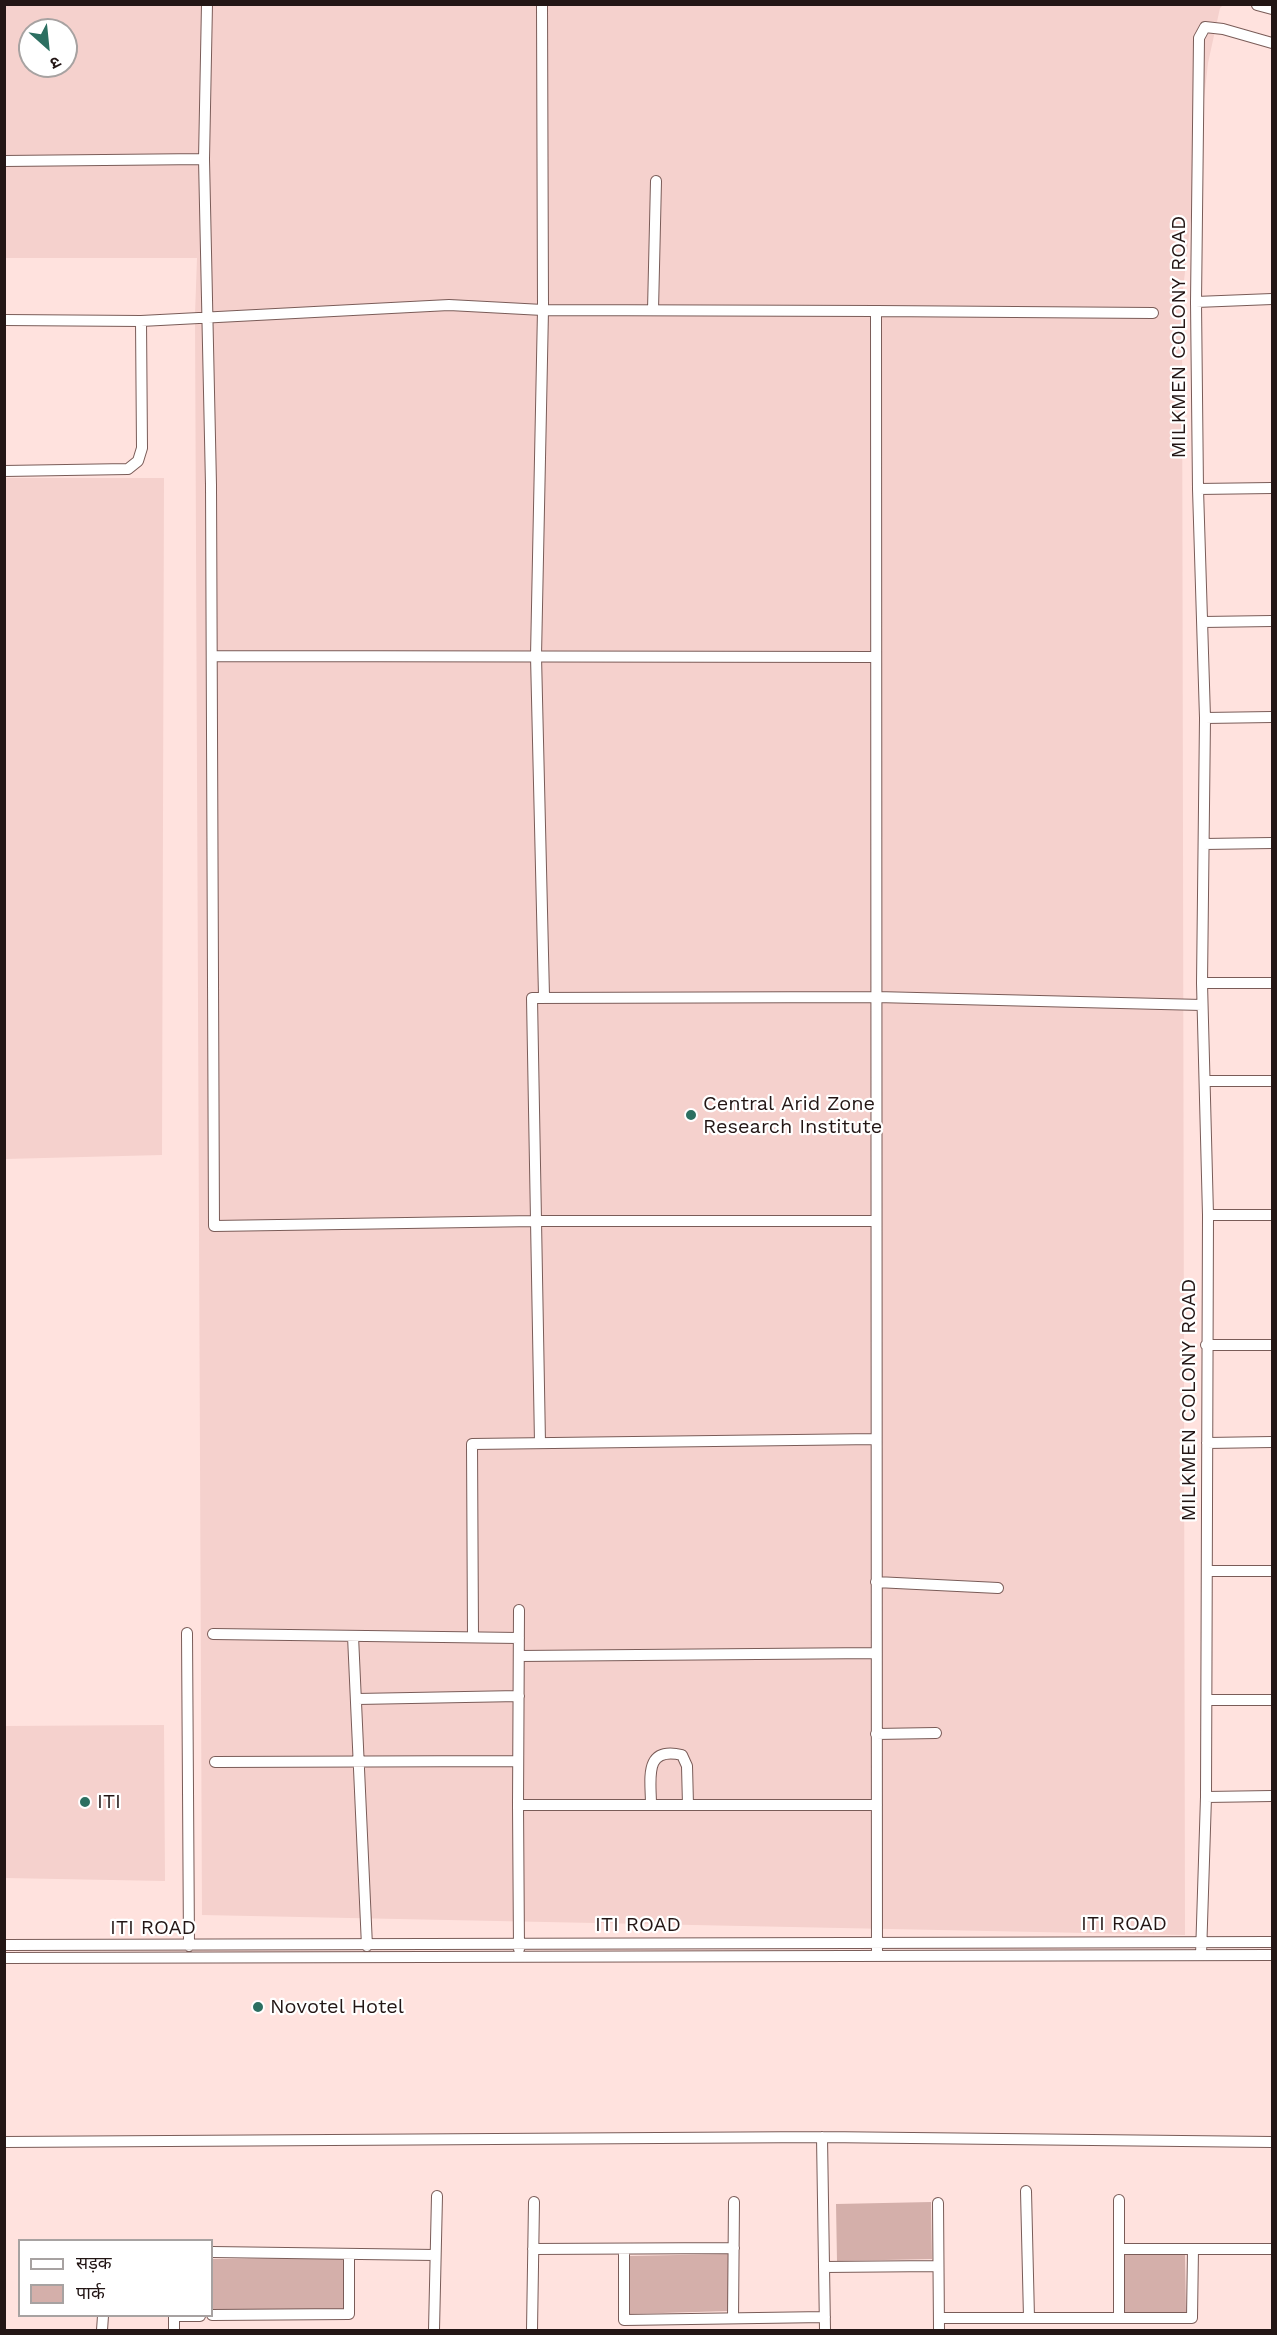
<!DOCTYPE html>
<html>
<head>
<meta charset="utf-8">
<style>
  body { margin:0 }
  #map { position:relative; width:1277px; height:2335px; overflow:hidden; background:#ffe2de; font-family:"Work Sans","Noto Sans Devanagari",sans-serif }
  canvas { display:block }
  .frame { position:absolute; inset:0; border:6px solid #231615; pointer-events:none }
  .legend { position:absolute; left:18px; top:2239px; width:195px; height:78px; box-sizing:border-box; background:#fff; border:2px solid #a7a2a1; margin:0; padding:8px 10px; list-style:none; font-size:18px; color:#231615 }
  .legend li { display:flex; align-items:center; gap:12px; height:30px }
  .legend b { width:30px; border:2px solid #a7a2a1 }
  .north { position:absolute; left:18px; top:18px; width:60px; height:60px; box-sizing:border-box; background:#fff; border:2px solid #a7a2a1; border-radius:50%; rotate:153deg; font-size:16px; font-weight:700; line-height:24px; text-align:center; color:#231615 }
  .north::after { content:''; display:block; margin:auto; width:21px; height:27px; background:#2c6f61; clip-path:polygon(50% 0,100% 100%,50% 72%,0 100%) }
</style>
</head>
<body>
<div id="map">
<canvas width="1277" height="2335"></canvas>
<div class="frame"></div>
<ul class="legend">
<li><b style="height:8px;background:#fff"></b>सड़क</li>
<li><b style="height:16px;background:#d4afaa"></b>पार्क</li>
</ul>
<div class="north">उ</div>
</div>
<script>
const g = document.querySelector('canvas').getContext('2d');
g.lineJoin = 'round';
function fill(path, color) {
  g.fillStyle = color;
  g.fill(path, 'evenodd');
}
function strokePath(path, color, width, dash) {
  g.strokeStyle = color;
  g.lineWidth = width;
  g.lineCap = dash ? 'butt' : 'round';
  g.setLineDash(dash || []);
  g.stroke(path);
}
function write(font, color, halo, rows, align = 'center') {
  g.font = font + ' "Work Sans",sans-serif';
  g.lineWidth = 4.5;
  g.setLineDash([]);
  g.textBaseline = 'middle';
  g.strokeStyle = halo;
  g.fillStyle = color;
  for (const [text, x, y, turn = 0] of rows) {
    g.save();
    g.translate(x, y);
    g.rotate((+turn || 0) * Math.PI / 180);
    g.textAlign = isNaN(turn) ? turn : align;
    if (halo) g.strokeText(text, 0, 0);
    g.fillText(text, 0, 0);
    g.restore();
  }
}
const built = new Path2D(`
  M4,5H1223L1220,8L1208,63L1182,299L1185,1935L202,1915L195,315L197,258H5ZM30,30H66V66H30Z
  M4,478H164L162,1155L5,1159Z
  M164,1725L165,1881L5,1878V1726Z`);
const green = new Path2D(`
  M931,2202L932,2259L837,2261L836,2204Z
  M1185,2253L1186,2312L1125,2313L1124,2254Z
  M728,2254L729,2311L629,2314L627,2256Z
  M346,2258V2310L212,2311V2259Z`);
const minor = new Path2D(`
  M207,4L204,159L211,485L214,1226L535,1221H876
  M542,4L543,310L536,656L544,996
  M1257,5L1272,9
  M4,161L204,159
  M1196,302L1272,299
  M653,310L656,181
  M4,320L141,321L449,305L543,310L876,311
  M4,471L128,469L138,461L142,448L141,321
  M1198,489L1272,488
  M1203,622L1272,621
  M212,656L875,657
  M1205,718L1272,717
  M1204,844L1272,843
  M1202,983H1272
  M1205,1081H1272
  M1208,1215H1272
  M1206,1345H1272
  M540,1443L532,998L876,997L1202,1005
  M1207,1443L1272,1442
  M1207,1571H1272
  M876,1582L998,1588
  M519,1610L518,1805H877
  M187,1633L189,1946
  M213,1634L519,1638
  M353,1636L367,1946
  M473,1637L472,1444L876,1439
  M519,1656L876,1653
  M357,1699L519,1696
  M1207,1700H1272
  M876,1734L936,1733
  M215,1762L518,1761
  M1206,1797L1272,1796
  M518,1805L519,1949
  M651,1805C651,1779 643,1746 682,1755L687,1766L688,1805
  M4,1945C427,1947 850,1942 1272,1942
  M1201,1955L1206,1797L1208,1215L1202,983L1205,718L1198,489L1196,302L1199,38L1205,27L1223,29L1272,43
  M877,1956L876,311L1153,313
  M4,1958L1272,1955
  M822,2137L825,2330
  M4,2142L822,2137L1272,2142
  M1026,2191L1029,2318
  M938,2203L939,2330
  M533,2249L734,2248
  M624,2249V2320L825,2317
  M1119,2249H1272
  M212,2252L435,2255
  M824,2267L938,2266
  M212,2315L349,2314V2254
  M174,2316H200
  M174,2316V2330
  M733,2318L734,2202
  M939,2318H1192L1193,2249
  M1119,2318V2200
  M102,2330L103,2316
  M434,2330L437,2196
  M532,2330L534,2202`);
const markers = [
  [691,1115,6,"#2c6f61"],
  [85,1802,6,"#2c6f61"],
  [258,2007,6,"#2c6f61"]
];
const streetNames = [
  ["MILKMEN COLONY ROAD",1179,337,-90],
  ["MILKMEN COLONY ROAD",1189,1400,-90],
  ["ITI ROAD",1124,1924],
  ["ITI ROAD",638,1925],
  ["ITI ROAD",153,1928]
];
const poiNames = [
  ["Central Arid Zone",703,1104],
  ["Research Institute",703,1127],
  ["ITI",97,1802],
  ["Novotel Hotel",270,2007]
];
fill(built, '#f5d1cd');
fill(green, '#d4afaa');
strokePath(minor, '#7a5c58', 12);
strokePath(minor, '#fff', 10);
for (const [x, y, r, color] of markers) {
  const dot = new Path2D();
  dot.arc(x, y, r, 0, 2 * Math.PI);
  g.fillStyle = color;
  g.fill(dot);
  strokePath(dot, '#fff', 2);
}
write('20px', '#231615', '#fff', streetNames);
write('20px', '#231615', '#fff', poiNames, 'left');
</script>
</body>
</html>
